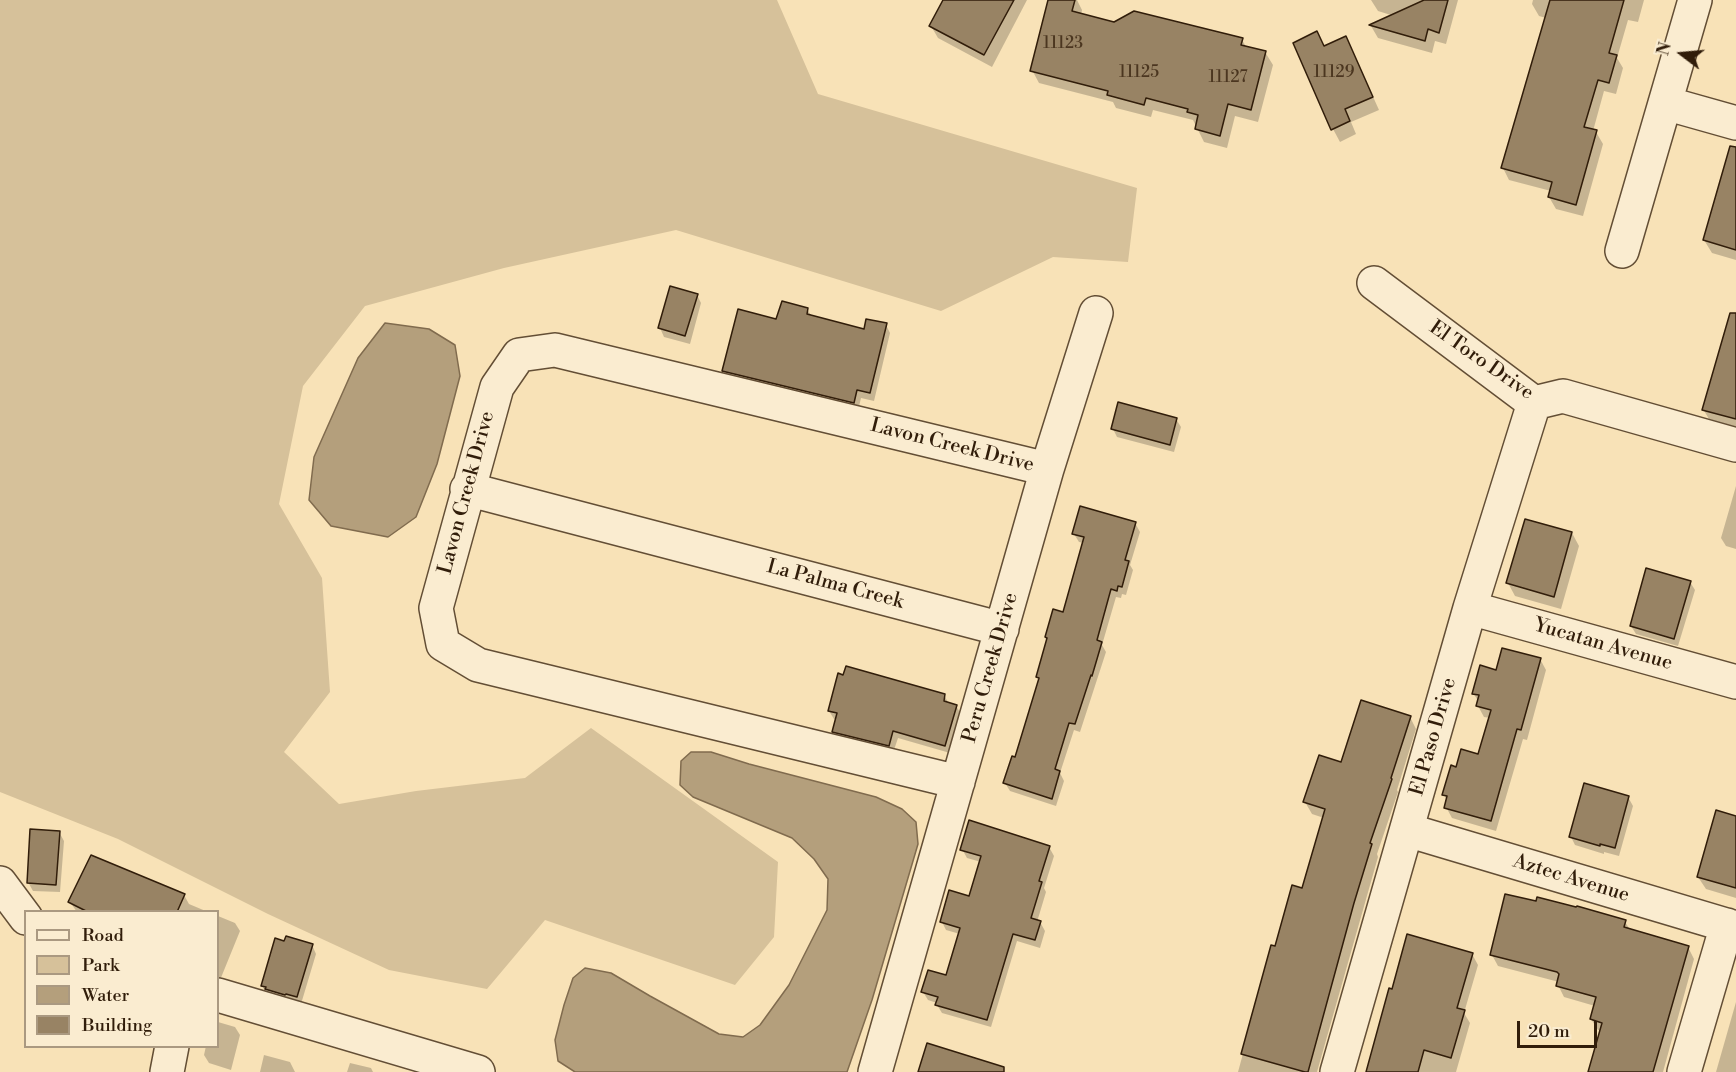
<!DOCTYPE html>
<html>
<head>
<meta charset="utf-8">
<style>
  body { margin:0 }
  #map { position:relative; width:1736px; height:1072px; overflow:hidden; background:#f8e2b7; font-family:"Libre Bodoni",serif }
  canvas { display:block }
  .legend { position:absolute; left:24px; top:910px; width:195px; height:138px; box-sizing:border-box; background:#faecd0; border:2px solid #aa9981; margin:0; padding:8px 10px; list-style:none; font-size:18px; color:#311d0a }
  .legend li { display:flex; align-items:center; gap:12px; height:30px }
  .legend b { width:30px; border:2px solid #aa9981 }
  .north { position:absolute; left:1652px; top:24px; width:60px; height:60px; -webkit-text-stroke:4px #faecd0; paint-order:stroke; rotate:286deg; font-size:16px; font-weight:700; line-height:24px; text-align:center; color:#311d0a }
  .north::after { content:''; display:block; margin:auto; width:21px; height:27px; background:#311d0a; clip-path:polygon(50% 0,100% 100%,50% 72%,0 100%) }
  .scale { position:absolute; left:1517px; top:1021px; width:80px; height:27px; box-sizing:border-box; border:3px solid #311d0a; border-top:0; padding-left:8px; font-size:18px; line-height:21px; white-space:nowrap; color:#311d0a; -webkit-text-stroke:4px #faecd0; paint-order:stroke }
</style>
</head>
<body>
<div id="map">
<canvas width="1736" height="1072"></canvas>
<ul class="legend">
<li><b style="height:8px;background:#faecd0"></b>Road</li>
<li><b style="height:16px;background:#d6c19a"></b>Park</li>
<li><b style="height:16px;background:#b49f7c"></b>Water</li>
<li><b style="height:16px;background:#988364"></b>Building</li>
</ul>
<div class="north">N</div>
<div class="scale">20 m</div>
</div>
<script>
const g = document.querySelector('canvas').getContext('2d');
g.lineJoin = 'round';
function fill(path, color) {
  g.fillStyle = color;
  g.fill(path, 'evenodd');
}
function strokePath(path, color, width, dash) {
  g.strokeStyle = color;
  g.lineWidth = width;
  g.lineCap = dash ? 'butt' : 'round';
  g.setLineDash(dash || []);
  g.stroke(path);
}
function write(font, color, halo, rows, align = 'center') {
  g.font = font + ' "Libre Bodoni",serif';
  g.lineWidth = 4.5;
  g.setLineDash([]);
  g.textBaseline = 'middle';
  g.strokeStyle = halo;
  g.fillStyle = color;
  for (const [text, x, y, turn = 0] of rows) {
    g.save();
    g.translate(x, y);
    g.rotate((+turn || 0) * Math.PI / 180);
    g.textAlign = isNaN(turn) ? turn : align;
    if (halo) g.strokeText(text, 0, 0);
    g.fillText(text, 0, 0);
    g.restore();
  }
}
const green = new Path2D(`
  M0,0H777L818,94L1137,188L1128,262L1053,257L941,311L676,230L504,268L365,306L303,386L279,504L322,578L330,692L284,752L339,804L416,791L525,778L591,728L778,862L774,937L735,985L545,920L487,989L389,970L268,914L118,839L0,792Z`);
const water = new Path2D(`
  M385,323L429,329L455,345L460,376L437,464L416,517L388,537L331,526L309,500L314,457L358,358Z
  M691,752H711L749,764L876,797L902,809L916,822L918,844L872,1000L847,1072H575L558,1061L555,1040L564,1005L573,978L585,968L611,973L650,996L719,1034L743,1037L760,1025L789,985L827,910L828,879L814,859L792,838L693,797L680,785L681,761Z`);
const shadow = new Path2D(`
  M945,0H1027L992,67L938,38L931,26Z
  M1050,0H1077L1082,10L1081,15L1114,24L1242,40L1247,48L1265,52L1273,65L1258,122L1235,116L1227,148L1204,142L1193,120L1153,110L1151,117L1116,108L1113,102L1039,83L1032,70Z
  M1371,0H1458L1446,44L1435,41L1432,53L1378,38L1371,26L1394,16L1378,11Z
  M1533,0H1644L1638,22L1628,20L1617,58L1623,68L1616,94L1604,91L1593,131L1596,132L1603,144L1583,216L1556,209L1549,197L1551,191L1509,180L1503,168L1546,18L1539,16L1532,4Z
  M1345,38L1352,50L1379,110L1351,122L1356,134L1340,142L1333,129L1325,47Z
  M1736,179V260L1712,253L1704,240Z
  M697,295L701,303L690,344L664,337L660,328Z
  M807,309L812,317L865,331L886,325L890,333L874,401L861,398L858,411L728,379L723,371L777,320Z
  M1736,342V427L1709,419L1703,409Z
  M1176,419L1181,427L1174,452L1117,437L1113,429Z
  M1736,486V549L1726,546L1721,538Z
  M1135,523L1140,532L1130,565L1133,570L1126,595L1122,594L1121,598L1116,597L1102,645L1106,652L1080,732L1074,730L1060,773L1064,781L1056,806L1010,791L1005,783L1016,758L1040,681L1037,677L1048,640L1046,637L1064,614L1084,543L1079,542L1074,534Z
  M1572,533L1579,546L1561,609L1515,596L1508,583Z
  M1690,582L1695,590L1678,646L1636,634L1631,626Z
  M1540,659L1546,670L1527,740L1523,739L1496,831L1452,818L1446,807L1448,801L1444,795L1457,769L1479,756L1490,718L1484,717L1478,706L1479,702L1473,693L1497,672Z
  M944,695L949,704L956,706L961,714L950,753L898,738L893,753L838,740L833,732L837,720L834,719L829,711Z
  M1410,717L1416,729L1397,790L1398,792L1377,854L1378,857L1317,1072H1238L1272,947L1276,948L1303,889L1324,818L1312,814L1305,802L1342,764Z
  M1628,797L1633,806L1619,856L1604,852V854L1575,845L1571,837Z
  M1736,817V898L1706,889L1698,877Z
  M59,832L64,841L60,892L33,891L28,882Z
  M1049,847L1054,856L1044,888L1046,892L1037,922H1040L1045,931L1040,948L1017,941L991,1027L942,1013L937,1005V1003L928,1000L923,992L947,977L960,934L946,930L942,922L970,898L981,862L967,858L962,849Z
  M184,895L189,904L208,912H77L70,902Z
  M218,916L235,923L240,931L218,985Z
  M1625,922L1631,931L1688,947L1694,959L1663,1072H1590L1602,1031L1598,1030L1591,1019L1595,1006L1564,997L1558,985L1559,982L1498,966L1492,955Z
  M312,945L316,954L301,1004L267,994L262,986Z
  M1472,954L1478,965L1464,1013L1470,1023L1456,1072H1367Z
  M1736,1002V1072H1716Z
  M218,1022L235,1027L240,1035L231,1070L209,1063L204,1055L206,1046H218Z
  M264,1055L290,1062L295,1072H260Z
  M350,1063L371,1068L373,1072H347Z`);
const building = new Path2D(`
  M943,0H1014L984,55L929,26Z
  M1048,0H1075L1072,11L1114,22L1134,11L1243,38L1241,45L1266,51L1251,110L1228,104L1220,136L1195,129L1198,115L1187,112L1188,109L1146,98L1144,105L1107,95L1108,91L1030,71Z
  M1424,0H1448L1439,33L1428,29L1425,41L1369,25Z
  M1550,0H1624L1609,53L1617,55L1609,83L1598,80L1584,127L1597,130L1576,205L1548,197L1552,182L1501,168Z
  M1317,31L1324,46L1346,36L1373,97L1345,109L1350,121L1331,130L1293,43Z
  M1730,146L1736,147V250L1703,240Z
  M670,286L698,294L685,336L658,328Z
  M782,301L808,308L807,314L864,329L866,319L887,323L870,393L857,390L854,403L722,371L738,309L776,319Z
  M1730,313H1736V419L1702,410Z
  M1118,402L1177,418L1170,445L1111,429Z
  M1080,506L1136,522L1125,560L1129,561L1122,587L1118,586L1117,591L1111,589L1097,640L1102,642L1092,676L1091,675L1075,724L1069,723L1055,769L1060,771L1052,799L1003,783L1012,756L1015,757L1039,678L1036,677L1047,638L1045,637L1053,609L1063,612L1084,537L1072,534Z
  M1525,519L1572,532L1554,597L1506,583Z
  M1646,568L1691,581L1674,639L1630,626Z
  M1502,648L1541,658L1521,730L1517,729L1491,821L1444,808L1447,796L1442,795L1451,765L1456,767L1461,749L1478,754L1491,710L1476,706L1479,695L1472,694L1480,665L1496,670Z
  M846,666L945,694L944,701L957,705L945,746L893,731L889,746L832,732L837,713L828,711L838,673L843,675Z
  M1361,700L1411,716L1391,778L1392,779L1370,843L1372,844L1354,903L1308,1072H1305L1241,1054L1271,945L1275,946L1292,885L1302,888L1325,809L1303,802L1319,755L1341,762Z
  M1584,783L1629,796L1615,848L1600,844V846L1569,837Z
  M1716,810L1736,816V888L1697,877Z
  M969,820L1050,846L1039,881L1042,882L1031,918L1041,921L1035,940L1013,934L987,1020L935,1005L938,997L921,992L928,970L946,975L960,928L940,922L949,890L969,896L981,856L960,850Z
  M30,829L60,831L56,885L27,883Z
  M91,855L185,894L177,912H88L68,902Z
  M1505,894L1536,901L1537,897L1576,907L1577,906L1626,920L1624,927L1689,946L1653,1072H1588L1602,1023L1590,1019L1596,997L1556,986L1559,974L1557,972L1490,955Z
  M1407,934L1473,953L1457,1008L1465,1010L1451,1058L1424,1050L1418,1072H1366L1389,988L1392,989Z
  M286,936L313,944L297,997L286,994L285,995L265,989L266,987L261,986L275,938L284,941Z
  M927,1043L1004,1067V1072H918Z`);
const minor = new Path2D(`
  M1665,103L1736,123
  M1622,251L1695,0
  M1374,283L1534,403L1563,396L1736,445
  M467,489L1002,629
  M1470,608L1736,682
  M958,782L478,665L443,644L436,608L497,387L519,355L555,350L1047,469
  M1407,830L1736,928
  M0,883L26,918
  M218,995L478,1072
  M167,1072L172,1046
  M875,1072L1047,469L1096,313
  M1337,1072L1470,608L1534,403
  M1684,1072L1727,925`);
const numberNames = [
  ["11123",1063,44],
  ["11125",1139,73],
  ["11129",1334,73],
  ["11127",1228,78]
];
const streetNames = [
  ["El Toro Drive",1481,361,35],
  ["Lavon Creek Drive",952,446,14],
  ["Lavon Creek Drive",467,493,-75],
  ["La Palma Creek",835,585,15],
  ["Yucatan Avenue",1603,645,16],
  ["Peru Creek Drive",991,668,-74],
  ["El Paso Drive",1434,737,-74],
  ["Aztec Avenue",1571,879,17]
];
fill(green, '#d6c19a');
fill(water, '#b49f7c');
strokePath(water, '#806b4e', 1.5);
fill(shadow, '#0003');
fill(building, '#988364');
strokePath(building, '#311d0a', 1.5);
strokePath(minor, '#634e35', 36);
strokePath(minor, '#faecd0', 33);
write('16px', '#4b3620', null, numberNames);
write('20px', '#311d0a', '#faecd0', streetNames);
</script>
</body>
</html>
